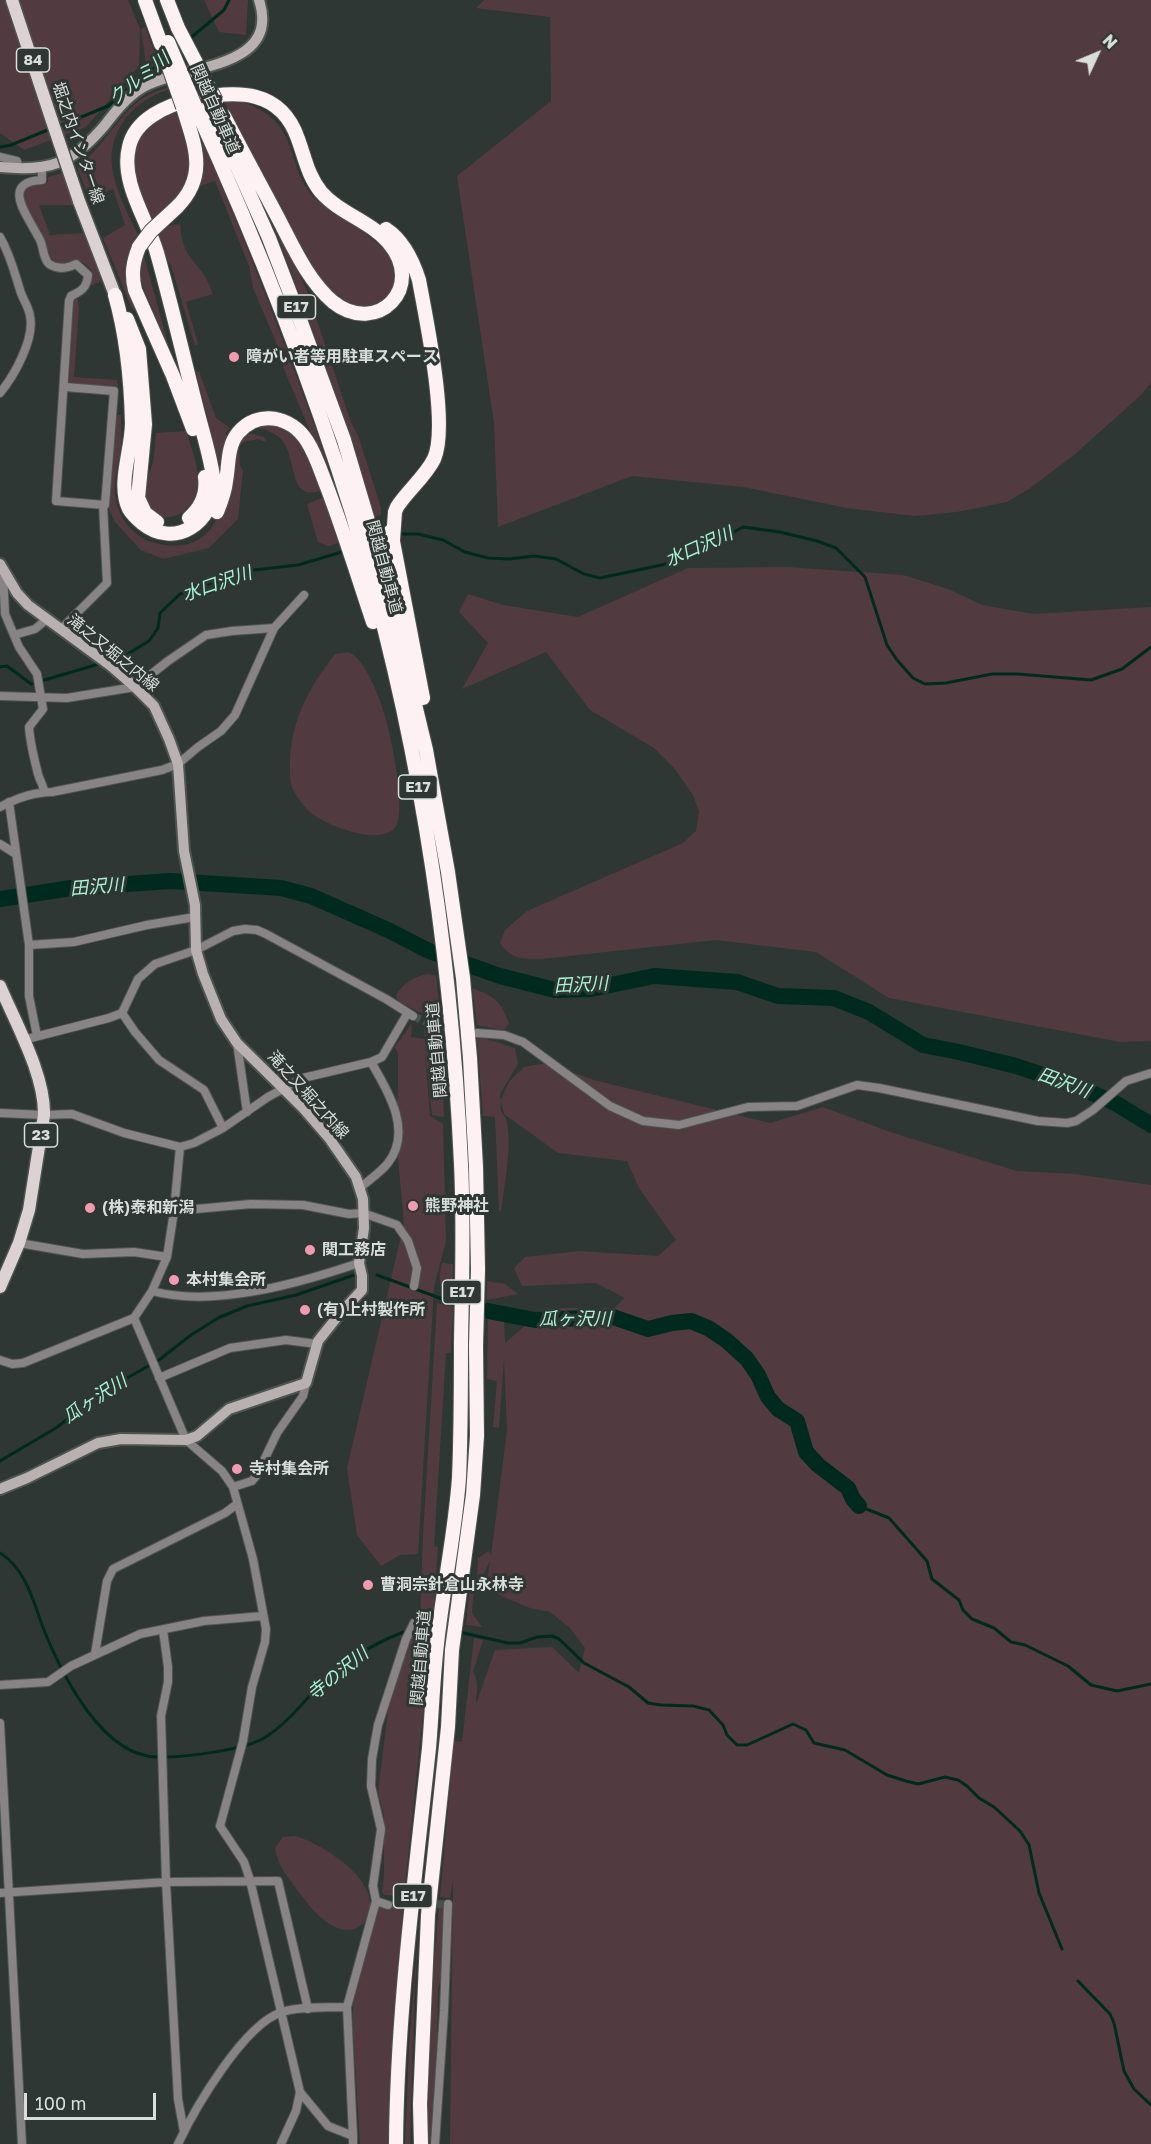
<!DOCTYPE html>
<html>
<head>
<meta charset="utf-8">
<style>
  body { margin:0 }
  #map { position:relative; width:1151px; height:2144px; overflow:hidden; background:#2e3733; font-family:"Golos Text",sans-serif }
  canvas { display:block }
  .north { position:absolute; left:1067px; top:24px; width:60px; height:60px; -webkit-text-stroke:4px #2e3733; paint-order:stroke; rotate:46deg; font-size:16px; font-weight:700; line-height:24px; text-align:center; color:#d9dedc }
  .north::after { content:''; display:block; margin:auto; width:21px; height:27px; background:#d9dedc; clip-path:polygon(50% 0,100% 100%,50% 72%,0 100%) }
  .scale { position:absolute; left:24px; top:2093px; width:132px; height:27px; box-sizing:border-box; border:3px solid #d9dedc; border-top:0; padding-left:8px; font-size:18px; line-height:21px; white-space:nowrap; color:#d9dedc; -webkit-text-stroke:4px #2e3733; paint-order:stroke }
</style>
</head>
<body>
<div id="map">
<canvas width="1151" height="2144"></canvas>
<div class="north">N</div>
<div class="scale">100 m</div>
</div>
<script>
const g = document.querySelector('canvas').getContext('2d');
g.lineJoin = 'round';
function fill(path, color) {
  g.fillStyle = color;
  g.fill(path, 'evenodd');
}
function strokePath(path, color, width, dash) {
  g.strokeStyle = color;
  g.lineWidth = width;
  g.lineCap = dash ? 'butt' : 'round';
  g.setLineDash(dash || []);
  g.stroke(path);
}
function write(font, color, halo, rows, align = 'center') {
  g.font = font + ' "Golos Text","Noto Sans JP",sans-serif';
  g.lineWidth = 6;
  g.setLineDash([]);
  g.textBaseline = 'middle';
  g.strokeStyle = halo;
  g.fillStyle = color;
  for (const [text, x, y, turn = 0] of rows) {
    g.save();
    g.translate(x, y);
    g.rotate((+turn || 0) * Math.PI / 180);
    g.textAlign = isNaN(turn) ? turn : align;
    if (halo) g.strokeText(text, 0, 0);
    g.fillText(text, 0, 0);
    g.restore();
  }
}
const green = new Path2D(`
  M0,0H128L140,29L139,66L86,127L24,150L0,133Z
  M204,0H248L246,35L219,32Z
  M484,0H1151V383L1141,395L1074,455L1029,489L1007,502L957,512L914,516L847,508L743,487L632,476L498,527L494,423L457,176L551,101L550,17L476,8Z
  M145,27L162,71L148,77L141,29Z
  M169,87L170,89C131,101 103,135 114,177C119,198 130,218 139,237C120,267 131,285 141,316L131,307L103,238L125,225L113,189L89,198L77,167C103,149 116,116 143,98C151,93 160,90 169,87Z
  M232,100C244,102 255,106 265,113C297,134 289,169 312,195C332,218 402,244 395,279C394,287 392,293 386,298C372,310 353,308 340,298C320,283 308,260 296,239C270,195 248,148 224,102Z
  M176,107C185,135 199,166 182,194C175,205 160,214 150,223C140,196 122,153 144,127C152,119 167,113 176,107Z
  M204,143C249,250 291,358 329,467L326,469L281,362L276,342L253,288L249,266L215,181L198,187C205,173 204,159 202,144Z
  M62,173L75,205H39L50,235L85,233L101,281L90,286L92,271C79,256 75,262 59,264L48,257L42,235L24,209L22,186L45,183L48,182V177Z
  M266,205L307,291L351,422L359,438L381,508V515L374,517L326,367Z
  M180,224C182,249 187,253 202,272C207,278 210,287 213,294L186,302L198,344L195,346L171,265L168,262L158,235L168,226Z
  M144,256L171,355L141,281L140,273Z
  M77,296L79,308L74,377L117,380L118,389L69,385L73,300Z
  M199,371L216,418L230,428L226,433L227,440L220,478L209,423L196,372Z
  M115,415H121C121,426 122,437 121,447C118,470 110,488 119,510C124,525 140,540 155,543C222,559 226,496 236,449L240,441L249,433L264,437L266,442L258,439L243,442L239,447L240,466L243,470L238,519L209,548L163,559L141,550L115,522L108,507Z
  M271,423C306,434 310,459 322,490C287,504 298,457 281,439C274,432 264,429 255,427Z
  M186,431C192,449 202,474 196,494C187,522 151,527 144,496C142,483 153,469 154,456C155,448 155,440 156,433Z
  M325,497L342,542L328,546L318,542L307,504Z
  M787,567L903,575L948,589L982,605L1034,614L1151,607V1041L1120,1042L889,998L816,952L716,940L541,959C522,959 512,960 500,943L505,930L527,911L683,843L696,831L699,811L693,795L674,768L654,748L590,710L546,652L462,689L488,643L459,612L468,594L503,605L578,617L688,568Z
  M349,652C369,662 386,714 390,736C394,754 405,811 396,826C383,848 323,825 309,811C301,804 295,794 291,785C290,779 290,772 290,767C289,724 309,687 335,654Z
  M428,974L436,976L441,1019L419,1012L398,1001L396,995C404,983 413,977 428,974Z
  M472,988C495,997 501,1000 509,1024L503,1030L477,1025Z
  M412,1023L411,1037L425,1039L424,1027L441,1030L444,1117L432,1115L424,1042L430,1116L443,1124L446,1241L434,1287L418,1554L400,1555L381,1566L357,1535L347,1468L404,1223L396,1138L398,1083V1053L395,1047Z
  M477,1036L515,1048L518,1064L500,1094L501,1100L509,1082L524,1067L546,1063L594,1080L770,1123L823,1107L893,1133L1017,1171L1075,1174L1151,1185V2144H450L453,1881L450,1898L440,1897L454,1741L462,1742L474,1638L483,1640L473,1672C480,1682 476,1693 476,1704L495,1650L552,1647L579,1673L585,1648L570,1628L550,1612L530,1608L499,1595L487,1582L490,1561L473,1597L472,1613L482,1627L466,1625L469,1594L477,1581L478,1558L489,1551L491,1556L507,1430L504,1359L499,1428L493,1427L497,1381L487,1379L488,1316L504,1318L505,1343L546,1308H614L625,1298L596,1283L522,1286L514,1268L525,1257L579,1251L658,1256L676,1240L639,1188L627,1161L558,1153L504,1114L501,1102C499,1114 506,1114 507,1123C512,1147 504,1187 501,1212L499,1211L495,1117L483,1116Z
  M442,1263L453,1264V1293C436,1289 439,1277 442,1263Z
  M487,1281L505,1284L518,1294L487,1300Z
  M437,1303L453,1307L451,1353H446L434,1546L438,1547L433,1617L420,1616L423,1536Z
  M432,1628L404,1896L385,1895L382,1892L384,1877V1815L378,1792L388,1711L397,1670L414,1631Z
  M438,1734H439L421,1903Z
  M295,1836C318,1842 358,1868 367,1891C379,1921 354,1941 328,1923C319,1917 311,1908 305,1900C293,1884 278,1868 275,1848L283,1837Z
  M439,1906L446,1907L443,1972L438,1989L435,2144H427L431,1995Z
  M378,1907H403L394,2018L388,2144H360L353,2032V2004Z
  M420,1909L415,1987L410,2144H405L409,2046Z`);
const stream = new Path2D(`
  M188,40L224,10L229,0
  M57,127L108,106L162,61
  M0,147L11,145L50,129
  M396,534H418L443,540L465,552L488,558L510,559L534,556L556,559L584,574L600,578L671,563L717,542L743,527L780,532L817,541L836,548L865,577L887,645L897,660L913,678L925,684L946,683L992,674H1018L1091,680L1122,669L1151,647
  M108,661L126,655L149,641L158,628L160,613L180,594L245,571L298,565L345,551
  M0,667L7,666L31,684L102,663
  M377,1275L448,1301
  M0,1461L56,1428L104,1391L159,1360L191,1335L218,1318L247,1306L296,1295L357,1274
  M859,1506L889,1518L927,1561L932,1579L959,1600L963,1610L972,1619L994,1628L1011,1642L1025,1645L1068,1666L1091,1685L1117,1691L1151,1684
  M0,1553C28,1570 34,1606 46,1635C64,1678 103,1756 157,1757C181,1758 245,1750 264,1738C287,1724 302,1703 320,1685C343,1662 371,1645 401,1633C412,1629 424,1623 436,1626
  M459,1632L508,1643H520L537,1637L552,1636L559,1639L584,1663L629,1687L648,1703L661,1705L693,1706L709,1710L723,1725L727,1735L737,1745H747L793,1724L806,1730L814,1743L845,1750L887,1775L906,1781L918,1784L945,1777L958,1780L967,1786L979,1798L994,1807L1020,1831L1029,1845L1039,1893L1062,1949
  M1078,1981L1110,2014L1114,2023L1124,2071L1134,2089L1151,2105`);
const river = new Path2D(`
  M0,899L71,888L170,881L281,888L311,896L388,930L429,951L500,976L555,990L591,989L654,976L737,982L778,996L834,998L869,1012L923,1045L959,1052L1016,1066L1076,1086L1115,1103L1151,1125
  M488,1311L535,1320L613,1317L648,1329L672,1323L691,1321L708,1328L726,1340L747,1359L758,1375L768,1397L778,1409L797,1421L806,1452L818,1465L848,1488L853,1499L859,1506`);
const streetTunnel = new Path2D(`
  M413,1016L431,1024L469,1032
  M388,1905L448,1904`);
const street = new Path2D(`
  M0,157L17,161L19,169
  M42,168V180C0,182 27,215 39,238C44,246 42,257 49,264C58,270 68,268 76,264L88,275C87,287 82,291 71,296L69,301L56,501L105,505L114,391L65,387
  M0,237C10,254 14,271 20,290C22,298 29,307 30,316C35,339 14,376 0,393
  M3,573L5,614L19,647L37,674L43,709L29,727C30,743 34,758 38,774C40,781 44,786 44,792
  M61,629L107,583L103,505
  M14,635L35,629L47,619
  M0,696L67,698L135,687L168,661L206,635L232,631L274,628
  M9,802L29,945V996L37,1036
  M0,807C15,799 35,792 52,792L162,770L178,764L198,747L221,731L235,715L274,628L304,595
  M0,844L16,854
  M29,945L74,942L147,925L195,917
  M122,1013L135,1032L159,1060L204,1090L223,1128
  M477,1033L504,1035L523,1042L610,1106L643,1121L679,1125L748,1107L797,1106L857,1085L879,1088L1038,1121L1067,1123L1076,1121L1093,1110L1126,1081L1151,1073
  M23,1040L109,1018L122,1013L138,979L155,964L196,950L233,931L245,929L257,930L266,934L386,999L413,1016
  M237,1043L247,1112
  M0,1113L44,1115L72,1114L124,1133L180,1147L194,1143L223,1128L268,1097L303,1078L371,1062L382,1057L407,1014
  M360,1188C369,1180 381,1172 388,1163C413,1131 388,1091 371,1062
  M174,1211L251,1204L303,1205L349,1214L363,1213L397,1225L408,1241L417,1268L414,1286
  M19,1243L83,1254L134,1252L167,1257
  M152,1291C214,1308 300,1283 359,1263
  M134,1318L186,1440L222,1471L233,1487L253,1559L266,1629L265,1642L252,1687L243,1741L220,1826L244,1862L250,1880L300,2092L328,2126L353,2136V2144
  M0,1360L12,1364L23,1363L134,1318L152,1291L167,1257L174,1211L180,1147
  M159,1378L230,1348L286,1340L317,1344
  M233,1487L252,1481L257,1475L277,1433L303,1396L306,1383
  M163,1630L168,1667V1682L161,1716L166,1882L178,2099L184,2132
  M95,1654L107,1581L113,1569L225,1513L237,1504
  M0,1685L48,1682L71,1666L140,1634L204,1621L263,1616
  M0,1723L22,2144
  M0,1893L166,1882L278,1881L308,2009
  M376,1901L388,1905
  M347,2007L376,1901L373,1886L381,1829L371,1786L372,1759L378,1725L406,1639L414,1623
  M178,2144C195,2108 244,2024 282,2012C302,2006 326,2008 347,2007L353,2136
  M281,2144L296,2111L300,2092
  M435,2144L444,2011L448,1904`);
const secondary = new Path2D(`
  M0,167C50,172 72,164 105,125C115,112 126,98 140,89C179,64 282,72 259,0
  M0,564L17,593L28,605L111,666L135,687L154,706L169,739L178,764L184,851L195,905L196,950L203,974L221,1019L237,1043L303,1108L329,1138L356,1177L363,1199L364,1228L359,1263L362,1276V1290L338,1316L318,1341L306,1383L229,1409L197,1436L186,1440L121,1439L98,1443L27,1478L0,1489`);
const primary = new Path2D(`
  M12,0L52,121
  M79,201L115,295
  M0,986C16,1024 45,1075 44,1115L29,1210L19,1243L0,1287`);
const highway = new Path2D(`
  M145,0L161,44
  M167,0L178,28
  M209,103L269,238L295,306L344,440L382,568L426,750L448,872L463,978L470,1058L476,1167L478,1269L476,1346L477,1436L473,1495L452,1650L448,1727L428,1915L420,2104L421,2144
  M195,106C256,240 310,376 353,516C417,726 451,945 461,1164C464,1224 462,1283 461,1342C461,1387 461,1433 459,1478C455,1534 443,1588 437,1644C433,1678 432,1713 429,1748C415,1879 397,2012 396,2144
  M177,207C209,175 194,144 183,107
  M386,229C404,241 413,261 419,280C426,319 449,426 434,459C425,477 408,490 397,507L395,512L393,540
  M139,247C133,262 131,274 135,290L173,376L193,429
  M115,295C127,337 131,380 132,423C132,450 117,484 129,509C132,514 137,519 142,523C175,550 215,522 214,483C211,457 202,431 196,406C183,355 171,303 157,253C148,220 120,183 129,147C135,119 167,105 193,99C237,90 281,89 298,139C305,158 308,176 321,192C339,213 370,221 388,242C427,287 377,337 333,302C307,280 292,244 276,214C259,182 241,149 224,116
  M127,319L139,349L145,424L138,498L145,513L157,522
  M217,512C221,502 225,492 226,481C229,466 227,446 238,433C258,409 291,416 307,441C316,455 321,472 327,487C344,532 358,577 373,622
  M189,518C202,507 207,493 205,477
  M391,531L423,698`);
const primaryBridge = new Path2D(`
  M52,121L79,201`);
const highwayBridge = new Path2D(`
  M178,28L216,101
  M168,42L195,106
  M164,53L183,107
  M139,247L151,231L177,207`);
const markers = [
  [234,357,6,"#f29aaf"],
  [413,1206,6,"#f29aaf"],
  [90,1208,6,"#f29aaf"],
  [310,1250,6,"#f29aaf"],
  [174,1280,6,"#f29aaf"],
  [305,1310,6,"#f29aaf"],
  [237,1469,6,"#f29aaf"],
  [368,1585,6,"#f29aaf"]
];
const shields = [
  [33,60,33],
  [296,307,39],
  [418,787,39],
  [41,1135,33],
  [462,1292,39],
  [413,1896,39]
];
const shieldNames = [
  ["84",33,60],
  ["E17",296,307],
  ["E17",418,787],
  ["23",41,1135],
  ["E17",462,1292],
  ["E17",413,1896]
];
const streetNames = [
  ["関越自動車道",215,109,66],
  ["堀之内インター線",78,143,71],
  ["関越自動車道",384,567,75],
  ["滝之又堀之内線",113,653,39],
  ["関越自動車道",437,1050,-95],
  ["滝之又堀之内線",308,1095,48],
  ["関越自動車道",421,1658,-85]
];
const poiNames = [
  ["障がい者等用駐車スペース",246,357],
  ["熊野神社",425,1206],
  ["(株)泰和新潟",102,1208],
  ["関工務店",322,1250],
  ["本村集会所",186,1280],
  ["(有)上村製作所",317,1310],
  ["寺村集会所",249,1469],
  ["曹洞宗針倉山永林寺",380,1585]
];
const waterNames = [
  ["クルミ川",139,79,-39],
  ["水口沢川",699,547,-24],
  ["水口沢川",217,584,-19],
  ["田沢川",97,887,-5],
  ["田沢川",581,985,-3],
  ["田沢川",1064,1083,20],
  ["瓜ヶ沢川",575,1319],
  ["瓜ヶ沢川",95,1399,-33],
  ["寺の沢川",338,1674,-39]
];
fill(green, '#513b40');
strokePath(stream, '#002a1e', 3);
strokePath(river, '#002a1e', 16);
strokePath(streetTunnel, '#48504c', 8, [8, 4]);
strokePath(street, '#4d5551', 10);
strokePath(secondary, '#4d5551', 14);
strokePath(primary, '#4d5551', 15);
strokePath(highway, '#4d5551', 16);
strokePath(street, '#888384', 8);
strokePath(secondary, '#b8b0b1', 10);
strokePath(primary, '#dcd2d4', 12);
strokePath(highway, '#fef1f4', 14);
strokePath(primaryBridge, '#4d5551', 15, []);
strokePath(highwayBridge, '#4d5551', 16, []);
strokePath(primaryBridge, '#dcd2d4', 12);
strokePath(highwayBridge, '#fef1f4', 14);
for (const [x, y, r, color] of markers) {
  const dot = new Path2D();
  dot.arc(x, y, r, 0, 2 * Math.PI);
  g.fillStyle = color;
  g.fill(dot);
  strokePath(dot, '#2e3733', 2);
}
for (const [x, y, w] of shields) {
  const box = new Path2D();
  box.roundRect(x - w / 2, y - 12, w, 24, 4.5);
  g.fillStyle = '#2e3733';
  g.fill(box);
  strokePath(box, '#d9dedc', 1.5);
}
write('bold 15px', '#d9dedc', null, shieldNames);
write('16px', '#d9dedc', '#2e3733', streetNames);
write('bold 16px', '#d9dedc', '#2e3733', poiNames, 'left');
write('italic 18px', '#a9f3d7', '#2e3733', waterNames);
</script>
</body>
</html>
